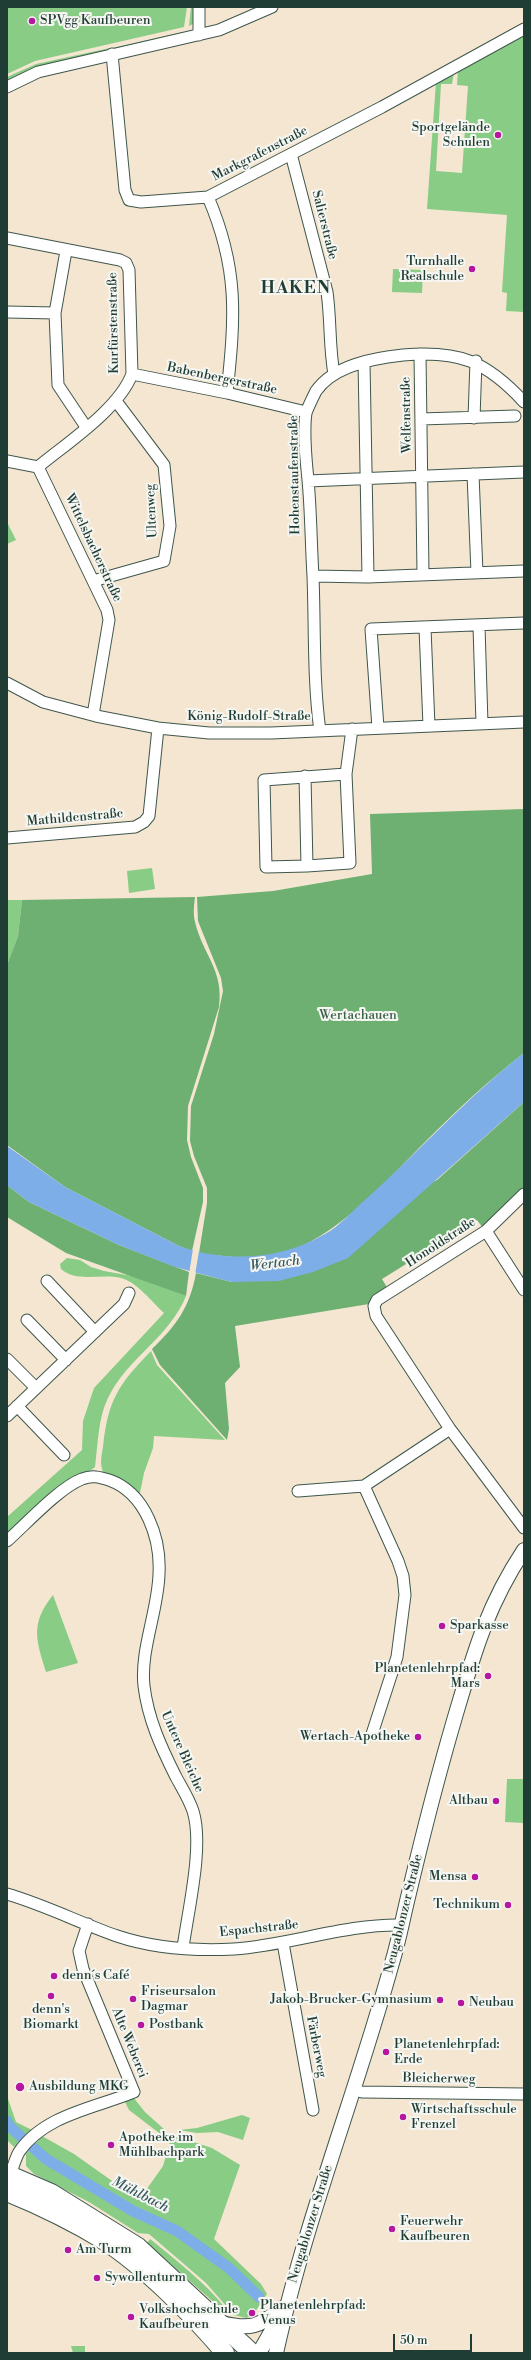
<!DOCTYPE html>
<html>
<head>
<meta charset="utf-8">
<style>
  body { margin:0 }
  #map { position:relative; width:531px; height:2360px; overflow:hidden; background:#f4e6d1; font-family:"Libre Bodoni",serif }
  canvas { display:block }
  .frame { position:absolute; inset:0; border:8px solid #1f3d34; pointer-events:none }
  .scale { position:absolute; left:393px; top:2334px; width:79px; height:18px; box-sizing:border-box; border:2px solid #1f3d34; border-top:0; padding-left:5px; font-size:12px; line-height:14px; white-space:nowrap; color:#1f3d34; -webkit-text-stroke:3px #f6f6f2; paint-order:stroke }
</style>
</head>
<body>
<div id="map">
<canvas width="531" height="2360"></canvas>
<div class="frame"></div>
<div class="scale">50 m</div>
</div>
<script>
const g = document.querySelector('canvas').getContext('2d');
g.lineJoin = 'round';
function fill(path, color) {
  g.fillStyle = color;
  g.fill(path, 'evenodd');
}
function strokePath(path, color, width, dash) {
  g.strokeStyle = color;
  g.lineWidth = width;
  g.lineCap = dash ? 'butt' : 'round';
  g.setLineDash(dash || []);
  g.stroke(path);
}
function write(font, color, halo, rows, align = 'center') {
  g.font = font + ' "Libre Bodoni",serif';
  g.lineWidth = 4;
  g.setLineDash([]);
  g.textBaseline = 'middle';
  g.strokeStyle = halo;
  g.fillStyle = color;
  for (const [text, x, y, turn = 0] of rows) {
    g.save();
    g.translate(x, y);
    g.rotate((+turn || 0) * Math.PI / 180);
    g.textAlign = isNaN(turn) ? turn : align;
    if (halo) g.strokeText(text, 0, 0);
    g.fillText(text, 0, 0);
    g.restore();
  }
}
const green = new Path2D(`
  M7,7H187L184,27L35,61L7,74Z
  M191,7H197L195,23L189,26Z
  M183,32L182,35L113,51L112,48Z
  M524,33V312L506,311L507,293L502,292L507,215L427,209L436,82L454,72L452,84H441L436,171L462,173L468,86L457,85L458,69Z
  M110,48V51L37,67L7,80V77L36,64Z
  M393,269L423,270L422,293L392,292Z
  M7,522L16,540L7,544Z
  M152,868L155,889L129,893L127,871Z
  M7,900H22L18,936L7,965Z
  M67,1258L80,1260L91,1267L104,1271L132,1276L186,1296C169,1338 127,1358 108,1398C98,1418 98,1444 95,1467L7,1535V1517L82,1450L83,1421L94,1388L164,1313C152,1302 137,1282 121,1278C101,1273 77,1283 61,1269L60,1264Z
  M151,1351L157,1365L225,1440L154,1436L153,1448L144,1473L139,1498C129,1491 114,1485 106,1476C99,1468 101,1458 103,1447C108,1400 118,1385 151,1351Z
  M53,1595L78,1663L46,1672C36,1639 30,1624 53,1595Z
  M507,1779H524V1823L505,1822Z
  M7,2096L16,2122L32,2130L14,2147L7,2140Z
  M133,2097L145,2112L165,2130L163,2136L129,2110L124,2100Z
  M242,2115L250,2118L243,2140L218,2132L197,2133L179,2130L197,2128Z
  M172,2135L212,2148L240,2165L214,2239L261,2284L267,2294L253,2315L246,2318L234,2315L206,2283L149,2234L138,2233L89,2202L34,2174L26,2166V2154L42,2136L74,2154L139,2200L163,2166Z
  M150,2239C163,2249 227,2300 227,2314L147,2243Z
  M71,2346H85V2353H73Z`);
const forest = new Path2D(`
  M524,809V1053C489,1080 458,1109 427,1140C388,1179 335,1240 280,1254C253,1260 225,1257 199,1253L207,1203V1188L194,1156L190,1141L191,1106L214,1034L223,991L221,978L198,921L197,897L273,891L372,874L370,814Z
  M195,897C194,905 193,914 195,922C203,955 224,970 219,1007L188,1106L187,1140L191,1157L203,1188V1202L192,1251L179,1246L65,1187L7,1145V965L18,936L22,900Z
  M524,1102V1188L483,1228L477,1220L382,1279L388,1289L369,1304L235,1326L240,1367L225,1383L229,1429L227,1440L160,1365L152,1349C176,1326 190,1307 196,1273L232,1282L437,1180Z
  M7,1185L29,1202L119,1245L189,1272L186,1296L66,1253L7,1217Z`);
const water = new Path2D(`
  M524,1053V1102L348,1258L313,1272L279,1281L232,1282L220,1279L175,1267L119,1245L29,1202L7,1185V1146L65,1187L179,1246C227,1263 281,1260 325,1234C340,1226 353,1210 366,1199C420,1151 467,1097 524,1053Z`);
const pier = new Path2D(`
  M193,1249L199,1251L195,1275L189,1274Z`);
const canal = new Path2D(`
  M7,2121L8,2125L46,2159L133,2211L177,2231L229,2268L259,2297`);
const minor = new Path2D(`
  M199,35V7
  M112,54L125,190L129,200L141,202L208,197L382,107L524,29
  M7,87L38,72L219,30L272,7
  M291,154L327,292C331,320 329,347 334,374
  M208,197C239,269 235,317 227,393
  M7,238L120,260L126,263L129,270L132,374C119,409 67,443 38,467
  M66,251L55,313L58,385L86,427
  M7,312L55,313
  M420,354L423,574
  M364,362L368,577
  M132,374L227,393L306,412
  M474,418L476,361
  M421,419L515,416
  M7,461L38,467
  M38,467L107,610L109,620L93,715
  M473,474L477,573
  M308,481L524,472
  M313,576L368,577L524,571
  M93,581L164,561L170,526L164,465L116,401
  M479,626L482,724
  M425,628L429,726
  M7,683L43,702L96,716L158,728L209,733H271L524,722
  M378,728L371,629L524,623
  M320,731C313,680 315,628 313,576C311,544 311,512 308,480C306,459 303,434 306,413C308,407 313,397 316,391C334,365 374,358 403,355C459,350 486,361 524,402
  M346,774L264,780L266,867L307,866L350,863L346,774L352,729
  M305,776L307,866
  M7,838L135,827L144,822L149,816L158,728
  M524,1194L486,1231L377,1300L374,1306L376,1316L450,1429L524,1528
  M486,1231L524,1290
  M47,1281L95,1332
  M27,1320L66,1360
  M7,1359L36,1388
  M17,1406L64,1455
  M7,1416L124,1304L129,1293
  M364,1486L398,1561L403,1576L405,1595L397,1657L372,1734
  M298,1491L364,1486L450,1429
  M7,1541C25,1525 60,1487 82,1479C92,1475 99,1477 109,1480C146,1493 161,1539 159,1574C158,1611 140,1650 144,1686C148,1719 161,1747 176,1777C182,1788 189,1799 193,1811C204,1846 188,1910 183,1948
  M7,1894C45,1905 80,1923 117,1936C153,1948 196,1951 234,1949C290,1945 345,1924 401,1925
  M283,1943L313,2110
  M354,2090L362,2092L524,2094
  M10,2175C13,2168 15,2159 19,2152C44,2115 95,2108 134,2092L83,1969L79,1951L88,1924`);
const tertiary = new Path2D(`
  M221,2323C255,2331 259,2325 286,2306
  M259,2353L279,2318
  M276,2353C305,2221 356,2094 392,1963C399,1940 403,1917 409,1893C423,1834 438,1775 455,1717C474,1653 487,1606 524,1550`);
const primary = new Path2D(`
  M7,2174L51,2193L138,2247L252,2353
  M7,2192C41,2206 74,2222 105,2241C146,2268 193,2315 225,2353`);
const markers = [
  [32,21,4,"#b5179e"],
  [498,135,4,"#b5179e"],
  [472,269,4,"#b5179e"],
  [442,1626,4,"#b5179e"],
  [488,1676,4,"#b5179e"],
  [418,1737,4,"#b5179e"],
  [496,1801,4,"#b5179e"],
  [475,1877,4,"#b5179e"],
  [508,1905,4,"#b5179e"],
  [54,1976,4,"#b5179e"],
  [51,1996,4,"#b5179e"],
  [133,1999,4,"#b5179e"],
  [440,2000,4,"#b5179e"],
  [461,2003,4,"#b5179e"],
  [141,2025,4,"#b5179e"],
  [386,2052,4,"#b5179e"],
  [20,2087,5,"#b5179e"],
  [403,2117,4,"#b5179e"],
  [111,2145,4,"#b5179e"],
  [392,2229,4,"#b5179e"],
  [68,2250,4,"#b5179e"],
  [97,2278,4,"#b5179e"],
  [252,2313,4,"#b5179e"],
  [131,2317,4,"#b5179e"]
];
const poiNames = [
  ["SPVgg Kaufbeuren",40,21],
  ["Sportgelände",490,128,"right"],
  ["Schulen",490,143,"right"],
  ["Turnhalle",464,262,"right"],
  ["Realschule",464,277,"right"],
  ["Sparkasse",450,1626],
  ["Planetenlehrpfad:",480,1669,"right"],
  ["Mars",480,1684,"right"],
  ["Wertach-Apotheke",410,1737,"right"],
  ["Altbau",488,1801,"right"],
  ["Mensa",467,1877,"right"],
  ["Technikum",500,1905,"right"],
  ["denn´s Café",62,1976],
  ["Friseursalon",141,1992],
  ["Dagmar",141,2007],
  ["Jakob-Brucker-Gymnasium",432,2000,"right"],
  ["Neubau",469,2003],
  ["denn's",51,2010,"center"],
  ["Biomarkt",51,2025,"center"],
  ["Postbank",149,2025],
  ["Planetenlehrpfad:",394,2045],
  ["Erde",394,2060],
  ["Ausbildung MKG",29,2087],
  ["Wirtschaftsschule",411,2110],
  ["Frenzel",411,2125],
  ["Apotheke im",119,2138],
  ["Mühlbachpark",119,2153],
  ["Feuerwehr",400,2222],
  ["Kaufbeuren",400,2237],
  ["Am Turm",76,2250],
  ["Sywollenturm",105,2278],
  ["Planetenlehrpfad:",260,2306],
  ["Venus",260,2321],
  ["Volkshochschule",139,2310],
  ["Kaufbeuren",139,2325]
];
const streetNames = [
  ["Markgrafenstraße",260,154,-27],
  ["Salierstraße",324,225,76],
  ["Kurfürstenstraße",114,323,-91],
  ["Babenbergerstraße",222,379,12],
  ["Welfenstraße",407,415,-91],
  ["Hohenstaufenstraße",295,475,-91],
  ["Ultenweg",152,511,-93],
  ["Wittelsbacherstraße",93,548,65],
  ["König-Rudolf-Straße",249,717],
  ["Mathildenstraße",75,818,-5],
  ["Honoldstraße",441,1243,-33],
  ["Untere Bleiche",182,1752,66],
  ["Neugablonzer Straße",404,1914,-76],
  ["Espachstraße",259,1929,-6],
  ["Alte Weberei",129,2043,68],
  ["Färberweg",316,2047,79],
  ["Bleicherweg",439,2079,1],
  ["Neugablonzer Straße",311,2224,-73]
];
const parkNames = [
  ["Wertachauen",358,1016]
];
const waterNames = [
  ["Wertach",275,1264,-7],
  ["Mühlbach",140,2195,27]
];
const districtNames = [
  ["HAKEN",296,289]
];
fill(green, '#88cc85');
fill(forest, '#6eb072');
fill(water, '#7daee8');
fill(pier, '#f4e6d1');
strokePath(canal, '#7daee8', 11);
strokePath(minor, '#3f564c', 13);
strokePath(tertiary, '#3f564c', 16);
strokePath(primary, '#3f564c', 20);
strokePath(minor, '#fff', 11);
strokePath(tertiary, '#fff', 14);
strokePath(primary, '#fff', 18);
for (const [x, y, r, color] of markers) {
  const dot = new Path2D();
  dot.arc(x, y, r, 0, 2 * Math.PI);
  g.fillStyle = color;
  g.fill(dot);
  strokePath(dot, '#f6f6f2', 1.5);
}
write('13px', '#1f3d34', '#f6f6f2', poiNames, 'left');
write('13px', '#1f3d34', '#f6f6f2', streetNames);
write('13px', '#396148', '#f6f6f2', parkNames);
write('italic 14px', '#365961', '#f6f6f2', waterNames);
g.letterSpacing = '1px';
write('bold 17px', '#1f3d34', '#f6f6f2', districtNames);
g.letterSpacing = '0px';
</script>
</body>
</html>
